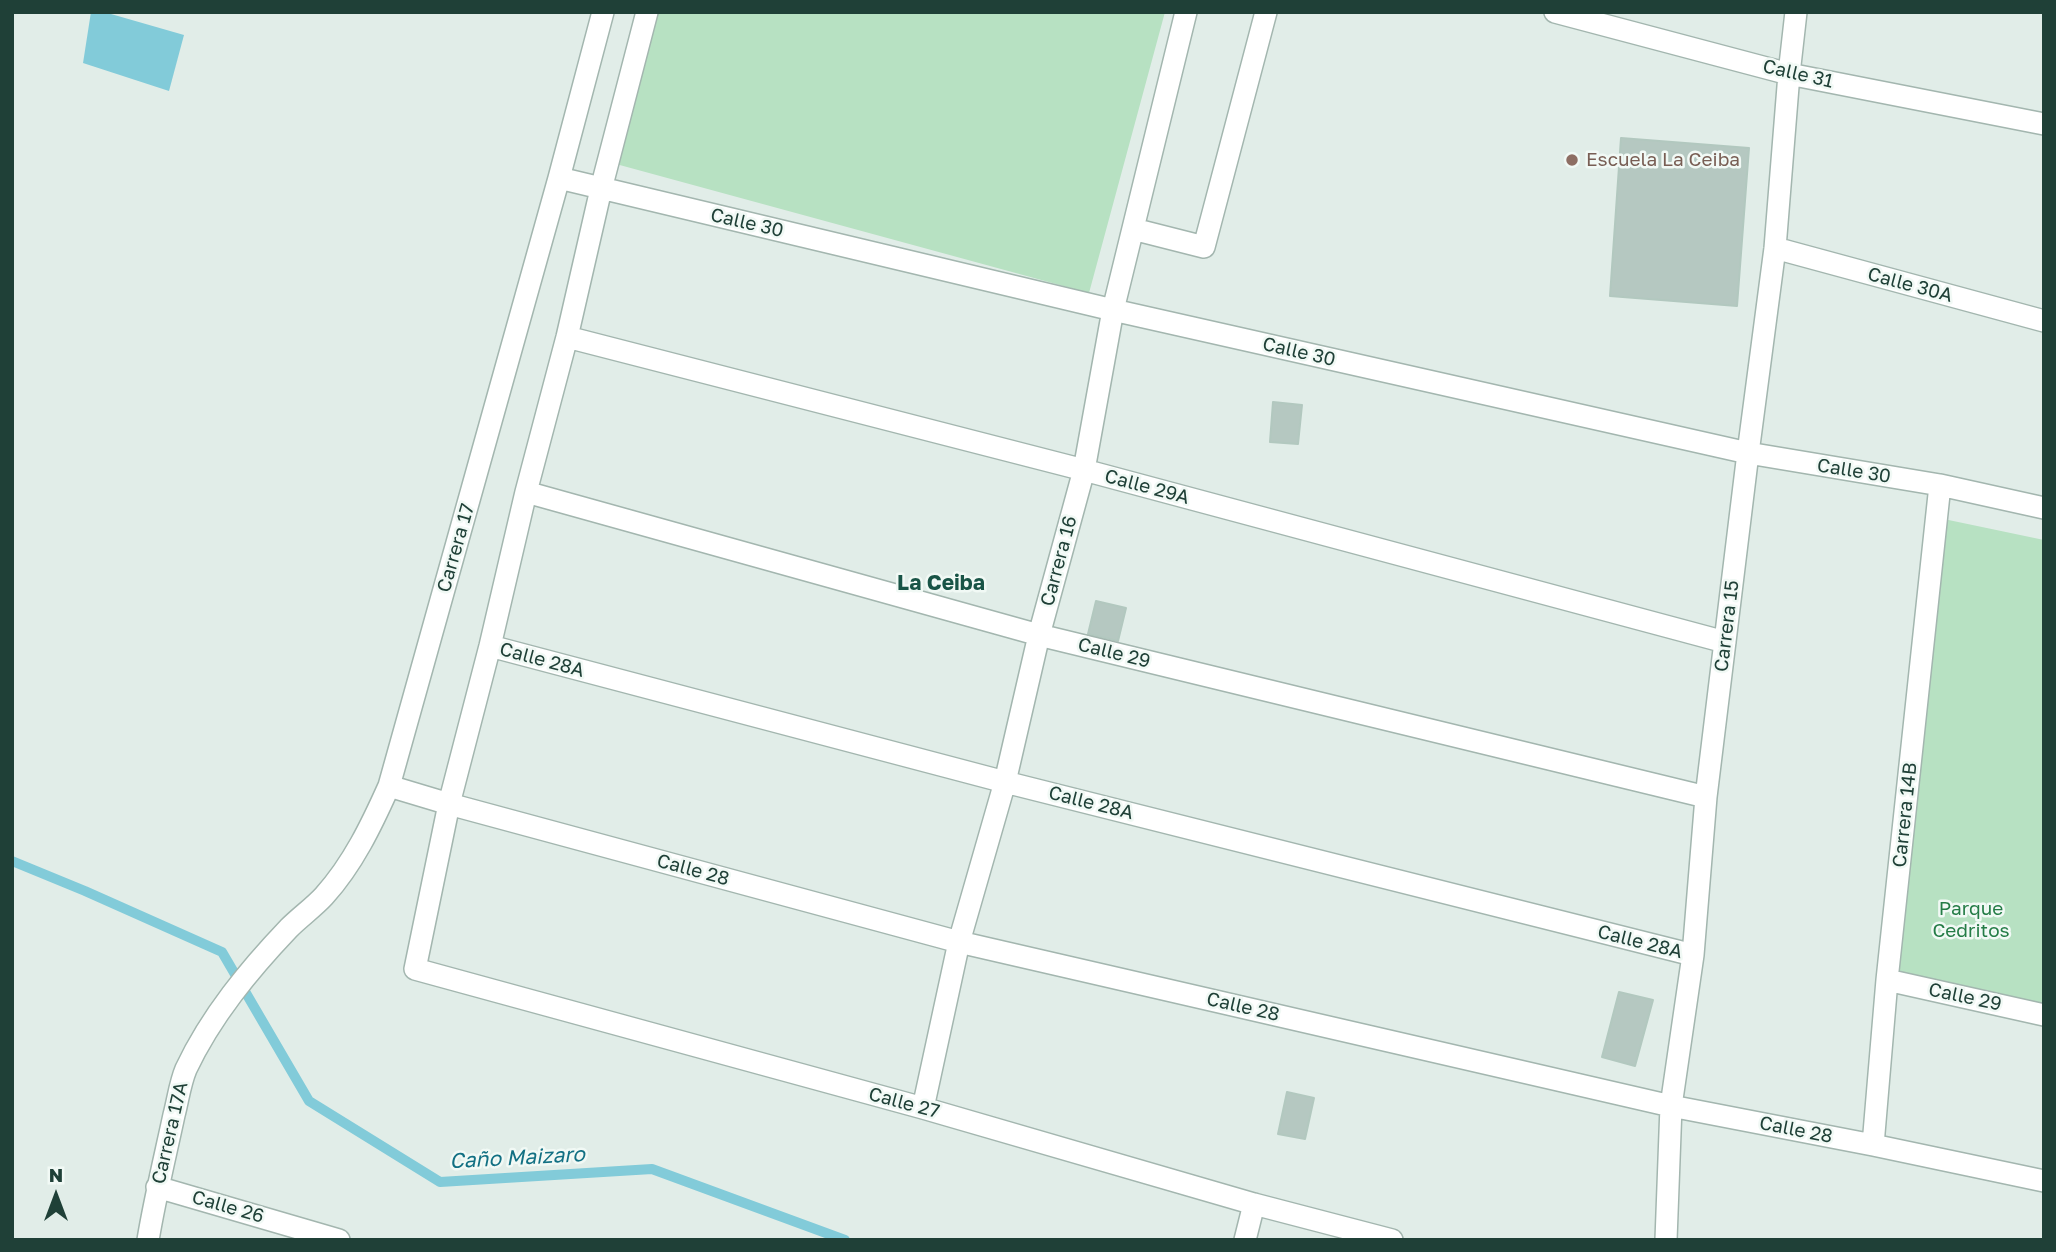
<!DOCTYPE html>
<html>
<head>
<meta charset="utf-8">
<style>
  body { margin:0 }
  #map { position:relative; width:2056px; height:1252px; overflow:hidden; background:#e1ede8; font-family:"Golos Text",sans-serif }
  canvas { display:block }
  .frame { position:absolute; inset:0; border:14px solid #1f4037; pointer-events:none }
  .north { position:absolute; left:21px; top:1161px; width:70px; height:70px; -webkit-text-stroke:5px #f1f9f5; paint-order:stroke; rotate:0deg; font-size:19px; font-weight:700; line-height:28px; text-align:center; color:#1f4037 }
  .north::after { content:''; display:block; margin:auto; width:24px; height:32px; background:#1f4037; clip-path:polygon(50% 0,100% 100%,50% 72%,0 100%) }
</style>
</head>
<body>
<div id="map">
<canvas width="2056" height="1252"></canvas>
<div class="frame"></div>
<div class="north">N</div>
</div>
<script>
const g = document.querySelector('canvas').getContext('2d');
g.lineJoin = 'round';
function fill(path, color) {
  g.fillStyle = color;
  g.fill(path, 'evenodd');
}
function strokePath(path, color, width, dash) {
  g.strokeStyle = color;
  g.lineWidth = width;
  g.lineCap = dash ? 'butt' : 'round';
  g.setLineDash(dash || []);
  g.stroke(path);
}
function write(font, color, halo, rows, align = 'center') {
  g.font = font + ' "Golos Text",sans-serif';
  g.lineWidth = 5;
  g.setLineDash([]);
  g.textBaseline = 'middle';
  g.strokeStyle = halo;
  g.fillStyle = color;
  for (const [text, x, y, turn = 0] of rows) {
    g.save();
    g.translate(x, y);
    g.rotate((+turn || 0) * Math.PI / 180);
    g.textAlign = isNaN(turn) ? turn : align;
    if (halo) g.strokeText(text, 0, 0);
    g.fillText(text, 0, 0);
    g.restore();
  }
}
const green = new Path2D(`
  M657,12H1165L1089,293L616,164Z
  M1939,518L2044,540V1012L1892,977Z`);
const water = new Path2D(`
  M91,12H104L184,35L169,91L83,63Z`);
const stream = new Path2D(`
  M12,861L85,891L222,952L309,1101L440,1182L652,1169L845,1240`);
const building = new Path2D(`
  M1621,138L1749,148L1737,306L1610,296Z
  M1273,402L1302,405L1298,444L1270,442Z
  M1096,601L1126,608L1118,641L1088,634Z
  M1619,992L1653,1000L1635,1066L1602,1057Z
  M1287,1092L1314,1098L1305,1139L1278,1134Z`);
const minor = new Path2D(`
  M647,12L601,189L567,337L526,492L490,646L449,804L415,969L923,1108L1254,1204L1392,1240
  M1555,12L1789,74L2044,124
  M559,178L1113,310L1748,453L1940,485L2044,508
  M1133,229L1204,247L1266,12
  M1775,248L2044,321
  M567,337L1084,470L1725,642
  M526,492L1039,635L1706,797
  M490,646L1005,782L1693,955
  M389,786L449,804L959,942L1671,1106L1873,1145L2044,1181
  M1887,980L2044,1015
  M923,1108L959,942L1005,782L1039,635L1084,470L1113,310L1186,12
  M1873,1145L1887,980L1940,485
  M157,1187L339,1240
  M148,1240C155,1198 165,1157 174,1115C178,1100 180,1083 186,1069C211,1016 249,970 289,928C300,917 314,907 324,896C353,864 372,824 389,786L559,178L603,12
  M1245,1240L1254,1204
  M1666,1240L1671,1106L1693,955L1706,797L1748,453L1775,248L1789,74L1796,12`);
const markers = [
  [1572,160,7,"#8d6e63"]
];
const streetNames = [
  ["Calle 31",1798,74,13],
  ["Calle 30",747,223,13],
  ["Calle 30A",1910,285,15],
  ["Calle 30",1299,352,13],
  ["Calle 30",1854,471,9],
  ["Calle 29A",1147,487,15],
  ["Carrera 17",456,548,-74],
  ["Carrera 16",1059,561,-75],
  ["Carrera 15",1727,626,-83],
  ["Calle 29",1114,653,14],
  ["Calle 28A",542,660,15],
  ["Calle 28A",1091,803,14],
  ["Carrera 14B",1905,815,-84],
  ["Calle 28",693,870,15],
  ["Calle 28A",1640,942,14],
  ["Calle 29",1965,997,12],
  ["Calle 28",1243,1007,13],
  ["Calle 27",904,1103,15],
  ["Calle 28",1796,1130,11],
  ["Carrera 17A",170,1133,-77],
  ["Calle 26",228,1207,16]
];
const educationNames = [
  ["Escuela La Ceiba",1586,160]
];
const parkNames = [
  ["Parque",1971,909],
  ["Cedritos",1971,931]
];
const neighbourhoodNames = [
  ["La Ceiba",941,583]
];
const waterNames = [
  ["Caño Maizaro",517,1158,-3]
];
fill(green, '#b7e1c2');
fill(water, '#82cbd9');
strokePath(stream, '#82cbd9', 10);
fill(building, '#b5c8c1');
strokePath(building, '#b2c8bf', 2);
strokePath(minor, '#a3b6af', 24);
strokePath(minor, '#fff', 21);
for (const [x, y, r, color] of markers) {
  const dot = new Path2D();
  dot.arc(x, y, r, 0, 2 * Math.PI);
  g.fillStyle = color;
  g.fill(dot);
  strokePath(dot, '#f1f9f5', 2.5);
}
write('19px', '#1f4037', '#f1f9f5', streetNames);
write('19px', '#785e54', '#f1f9f5', educationNames, 'left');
write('19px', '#247c46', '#f1f9f5', parkNames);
write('bold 21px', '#185446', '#f1f9f5', neighbourhoodNames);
write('italic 21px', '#127083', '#f1f9f5', waterNames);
</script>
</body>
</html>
